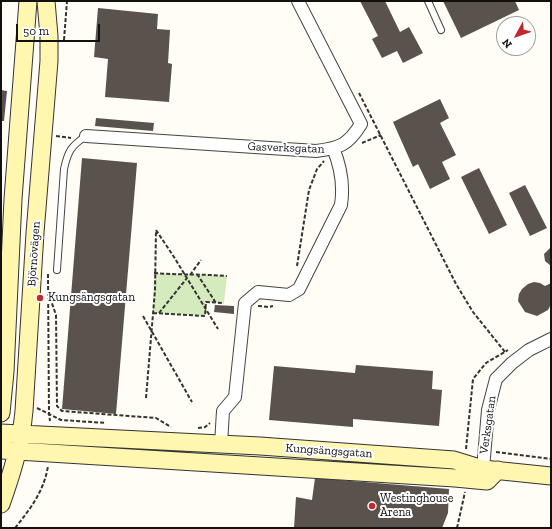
<!DOCTYPE html>
<html>
<head>
<meta charset="utf-8">
<style>
  body { margin:0 }
  #map { position:relative; width:552px; height:529px; overflow:hidden; background:#fffdf5; font-family:"Zilla Slab",serif }
  canvas { display:block }
  .frame { position:absolute; inset:0; border:2px solid #111; pointer-events:none }
  .north { position:absolute; left:496px; top:16px; width:40px; height:40px; box-sizing:border-box; background:#fff; border:1px solid #a0a0a0; border-radius:50%; rotate:230deg; font-size:11px; font-weight:700; line-height:16px; text-align:center; color:#111 }
  .north::after { content:''; display:block; margin:auto; width:14px; height:18px; background:#c4262e; clip-path:polygon(50% 0,100% 100%,50% 72%,0 100%) }
  .scale { position:absolute; left:16px; top:24px; width:84px; height:18px; box-sizing:border-box; border:2px solid #111; border-top:0; padding-left:5px; font-size:12px; line-height:14px; white-space:nowrap; color:#111; -webkit-text-stroke:3px #fff; paint-order:stroke }
</style>
</head>
<body>
<div id="map">
<canvas width="552" height="529"></canvas>
<div class="frame"></div>
<div class="north">N</div>
<div class="scale">50 m</div>
</div>
<script>
const g = document.querySelector('canvas').getContext('2d');
g.lineJoin = 'round';
function fill(path, color) {
  g.fillStyle = color;
  g.fill(path, 'evenodd');
}
function strokePath(path, color, width, dash) {
  g.strokeStyle = color;
  g.lineWidth = width;
  g.lineCap = dash ? 'butt' : 'round';
  g.setLineDash(dash || []);
  g.stroke(path);
}
function write(font, color, halo, rows, align = 'center') {
  g.font = font + ' "Zilla Slab",serif';
  g.lineWidth = 4;
  g.setLineDash([]);
  g.textBaseline = 'middle';
  g.strokeStyle = halo;
  g.fillStyle = color;
  for (const [text, x, y, turn = 0] of rows) {
    g.save();
    g.translate(x, y);
    g.rotate((+turn || 0) * Math.PI / 180);
    g.textAlign = isNaN(turn) ? turn : align;
    if (halo) g.strokeText(text, 0, 0);
    g.fillText(text, 0, 0);
    g.restore();
  }
}
const green = new Path2D(`
  M154,273C179,275 202,274 227,276L224,303L206,302L205,316L153,313Z`);
const building = new Path2D(`
  M360,1H385L400,32L409,27L423,53L403,63L397,51L382,58L372,39L378,36Z
  M443,1H515L519,10L461,38Z
  M98,8L158,14L157,29L170,30L168,63L172,64L169,102L105,97L108,59L94,57Z
  M1,90L7,91L4,121H1Z
  M440,99L449,118L440,123L456,155L442,162L450,179L430,189L418,164L413,167L393,122Z
  M96,118L154,123L153,131L95,126Z
  M82,158L137,163L116,414L62,409Z
  M479,168L507,225L489,234L461,177Z
  M525,185L547,228L530,236L509,193Z
  M551,247V266L545,261L544,254Z
  M534,282L540,283L545,286L551,283V304L548,310L537,316L525,312L518,301L519,294L522,289L528,284Z
  M215,305L234,306V314L214,312Z
  M356,365L433,371L432,389L442,390L439,426L353,419V427L269,420L274,366L355,373Z
  M315,478L449,489L448,513L442,528H294L296,497L312,500Z`);
const path = new Path2D(`
  M64,40L67,1
  M359,93L456,284L473,312L505,352
  M56,136L71,138
  M362,143L381,135
  M156,230L174,257L218,329
  M297,266L309,190L317,169L324,161
  M154,273C179,275 202,274 227,276
  M48,274L49,414L50,421
  M197,274L216,303
  M190,275L201,260
  M48,292L56,315L57,406L62,411L156,418L171,427
  M258,306L269,307L273,306
  M153,313L205,316L206,302L224,303
  M159,313L187,278
  M143,316L192,402
  M146,398L155,290L156,230
  M37,408L61,420L106,423
  M198,428L205,427L210,423
  M466,449L473,379L486,363L508,350
  M496,452L551,459
  M15,528C31,508 44,491 48,466
  M457,528L465,492`);
const lane = new Path2D(`
  M428,1L441,30
  M57,270L64,169C68,151 71,146 86,136`);
const street = new Path2D(`
  M86,136L316,151C340,148 348,145 361,124L298,1
  M221,444L223,411L235,397L245,303L258,292L289,295L299,289L341,205C344,185 341,167 333,148
  M483,469L488,410L496,379L512,363L529,350L551,339`);
const secondary = new Path2D(`
  M1,413L5,372L13,199L28,1
  M1,433L260,446L454,460L483,469L551,476
  M1,450L455,478L487,481L498,470
  M1,504C12,473 21,444 24,411L35,233L49,61V36L46,1`);
const markers = [
  [40,298,4,"#c4262e"],
  [372,506,4,"#c4262e"]
];
const streetNames = [
  ["Gasverksgatan",286,148,2],
  ["Björnövägen",34,254,-86],
  ["Verksgatan",488,425,-82],
  ["Kungsängsgatan",329,451,4]
];
const poiNames = [
  ["Kungsängsgatan",48,298],
  ["Westinghouse",380,499],
  ["Arena",380,513]
];
fill(green, '#d5ebbd');
fill(building, '#5a524d');
strokePath(lane, '#444', 8);
strokePath(street, '#444', 14);
strokePath(secondary, '#333', 19);
strokePath(path, '#333', 2, [4, 2]);
strokePath(lane, '#fff', 6);
strokePath(street, '#fff', 12);
strokePath(secondary, '#fff6b0', 17);
for (const [x, y, r, color] of markers) {
  const dot = new Path2D();
  dot.arc(x, y, r, 0, 2 * Math.PI);
  g.fillStyle = color;
  g.fill(dot);
  strokePath(dot, '#fff', 1.5);
}
write('12px', '#111', '#fff', streetNames);
write('12px', '#111', '#fff', poiNames, 'left');
</script>
</body>
</html>
